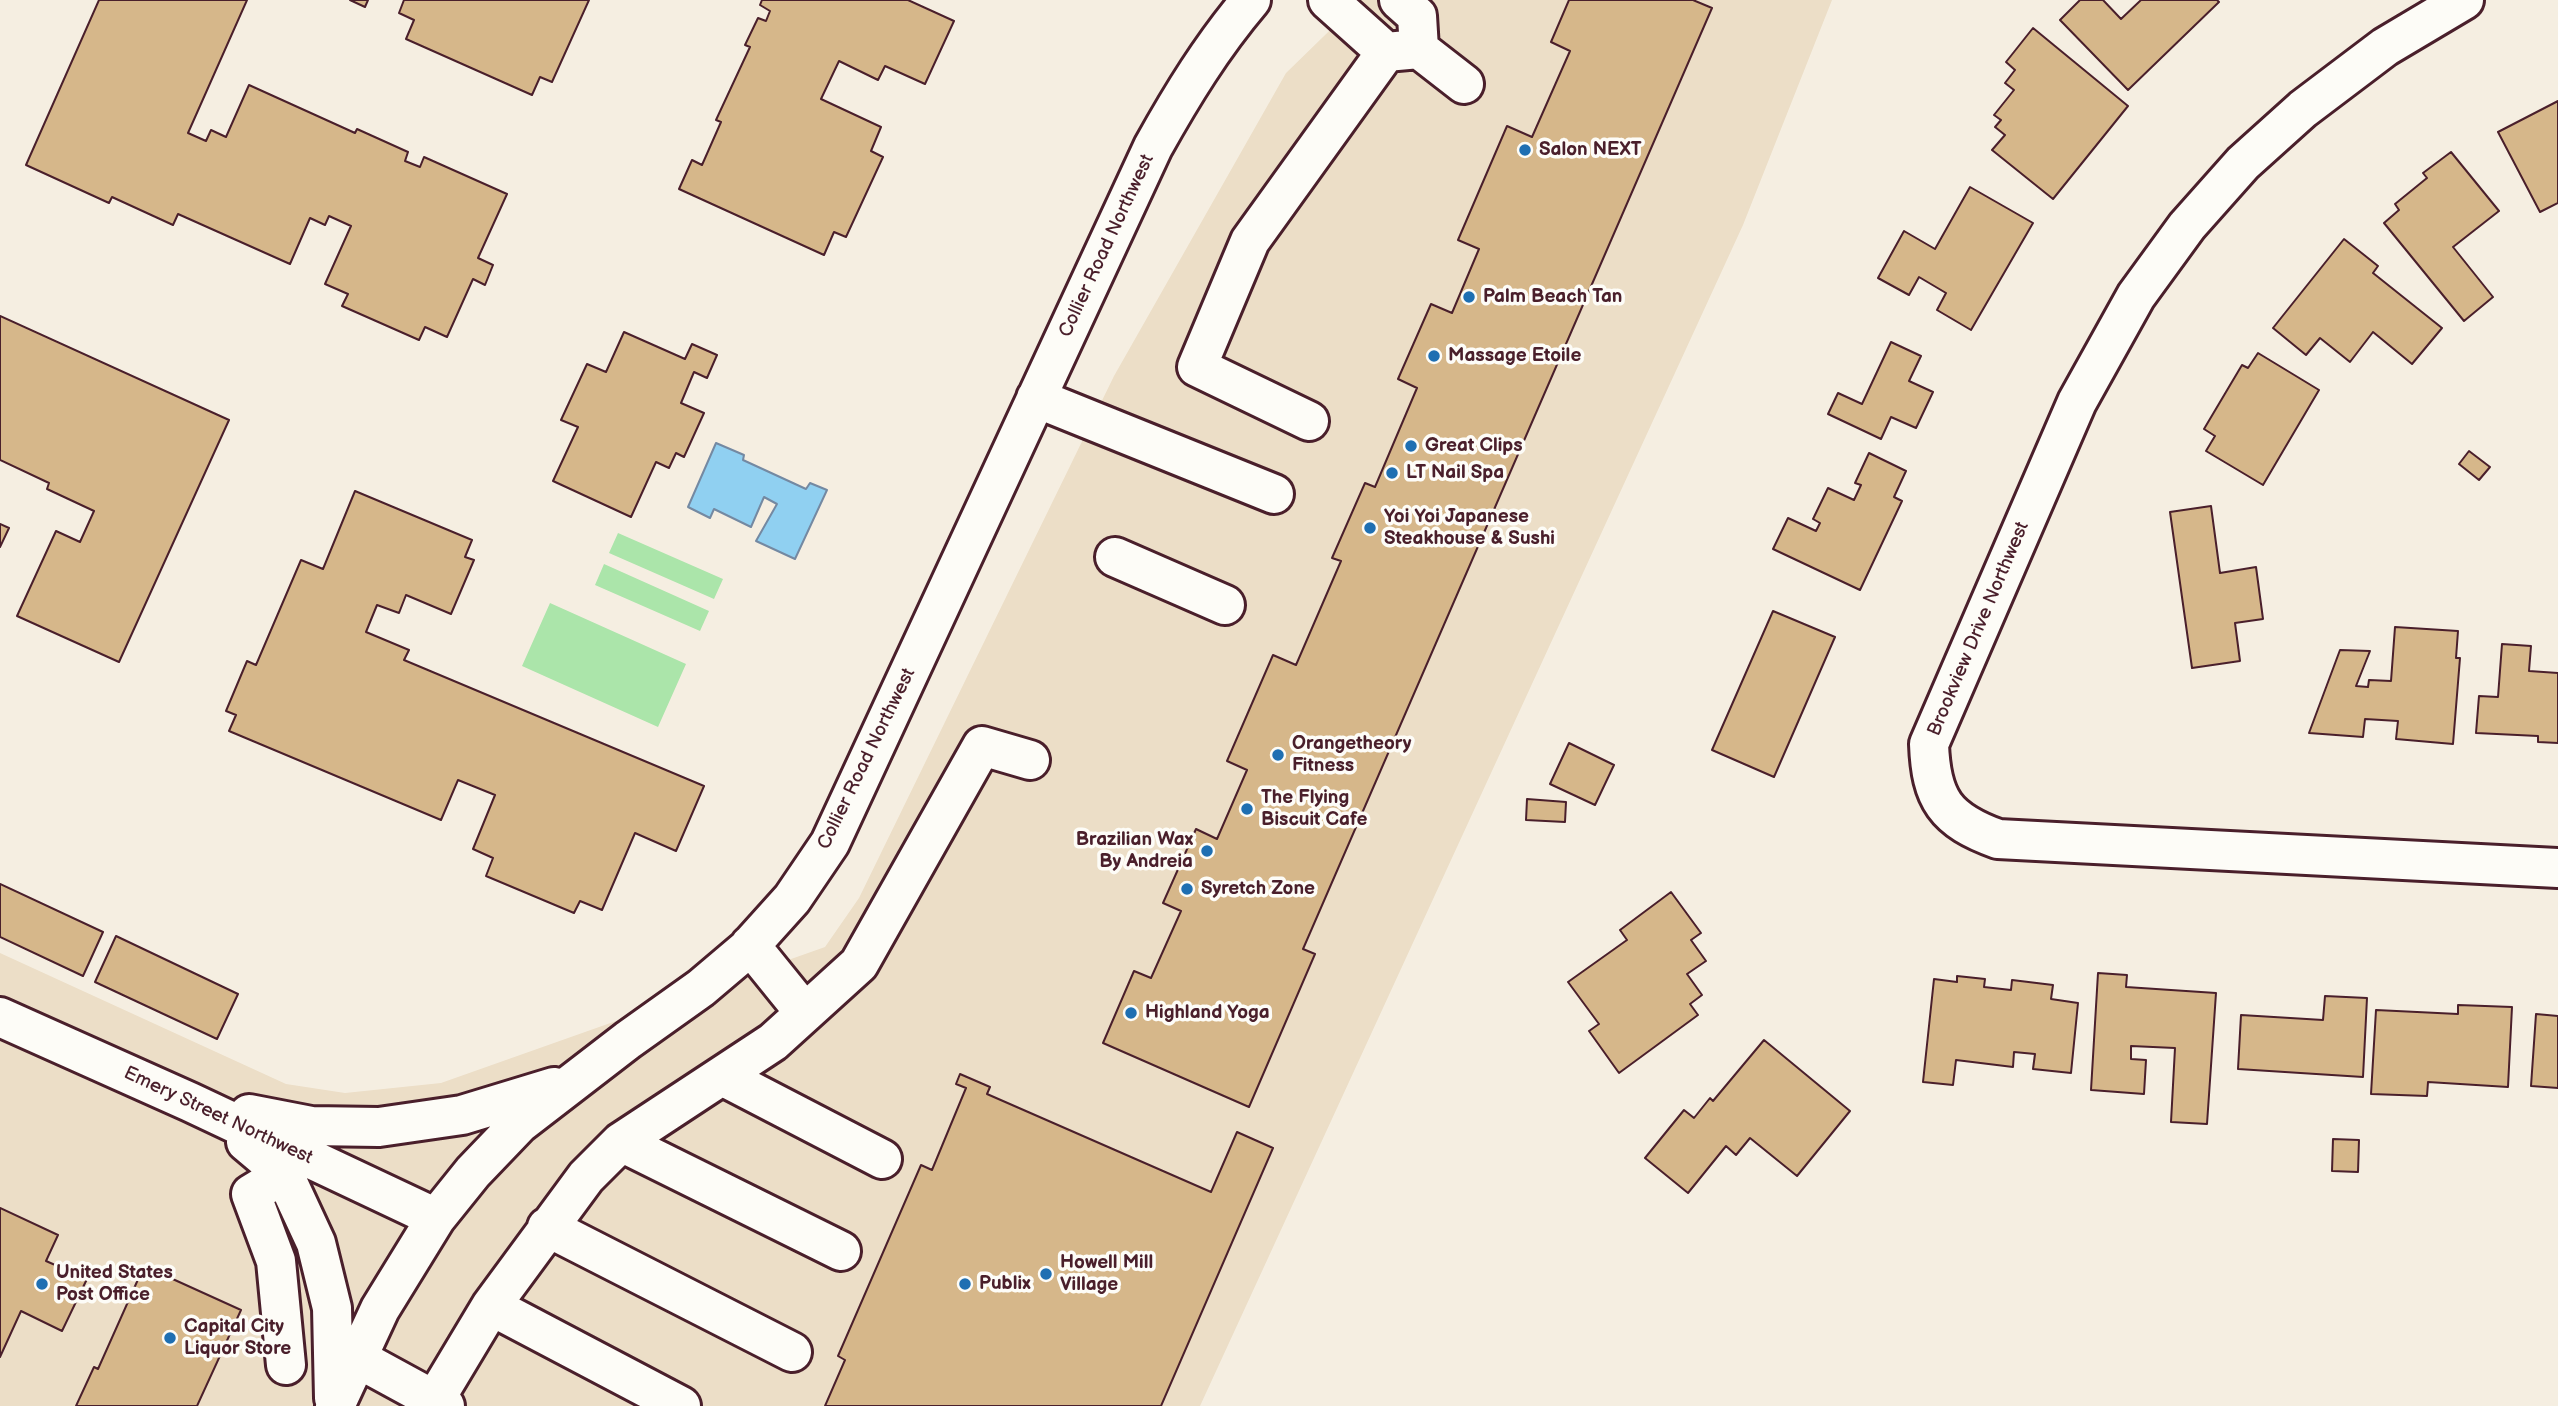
<!DOCTYPE html>
<html>
<head>
<meta charset="utf-8">
<style>
  body { margin:0 }
  canvas { display:block; background:#f5eee1 }
</style>
</head>
<body>
<canvas width="2558" height="1406"></canvas>
<script>
const g = document.querySelector('canvas').getContext('2d');
g.lineJoin = 'round';
function fill(path, color) {
  g.fillStyle = color;
  g.fill(path, 'evenodd');
}
function strokePath(path, color, width, dash) {
  g.strokeStyle = color;
  g.lineWidth = width;
  g.lineCap = dash ? 'butt' : 'round';
  g.setLineDash(dash || []);
  g.stroke(path);
}
function write(font, color, halo, rows, align = 'center') {
  g.font = font + ' "Balsamiq Sans",sans-serif';
  g.lineWidth = 7;
  g.setLineDash([]);
  g.textBaseline = 'middle';
  g.strokeStyle = halo;
  g.fillStyle = color;
  for (const [text, x, y, turn = 0] of rows) {
    g.save();
    g.translate(x, y);
    g.rotate((+turn || 0) * Math.PI / 180);
    g.textAlign = isNaN(turn) ? turn : align;
    if (halo) g.strokeText(text, 0, 0);
    g.fillText(text, 0, 0);
    g.restore();
  }
}
const built = new Path2D(`
  M1361,0H1832L1743,225L1200,1406H0V953L286,1084L345,1093L441,1083L825,947L859,898L1114,376L1286,73Z`);
const green = new Path2D(`
  M618,533L723,579L714,599L609,553Z
  M604,564L709,611L700,631L595,585Z
  M550,603L686,664L658,727L522,666Z`);
const water = new Path2D(`
  M716,443L744,455L743,460L806,489L810,483L827,490L795,559L756,541L777,504L764,497L751,527L714,509L710,518L688,507Z`);
const building = new Path2D(`
  M99,0H247L188,133L206,141L211,130L226,137L249,85L355,133L357,129L408,152L405,161L420,167L424,157L507,194L478,258L493,265L485,285L473,279L447,337L425,327L419,340L342,306L348,294L325,284L351,226L329,216L325,225L310,218L290,264L178,214L173,225L112,197L109,203L26,165Z
  M350,0H368L365,7Z
  M404,0H589L552,82L540,77L532,95L406,39L414,20L399,13Z
  M762,0H908L954,21L925,84L885,66L878,80L839,61L821,99L881,127L871,151L883,157L846,237L834,232L824,255L679,189L692,160L702,165L721,122L716,120L750,47L745,45L758,18L766,21L770,11L760,5Z
  M1569,0H1693L1712,8L1303,949L1315,954L1249,1107L1103,1043L1134,971L1151,978L1181,911L1163,903L1196,829L1217,839L1247,770L1227,761L1273,655L1296,665L1341,561L1332,558L1365,483L1375,487L1417,388L1398,379L1431,304L1452,313L1479,249L1458,240L1507,126L1532,137L1570,51L1551,42Z
  M2080,0H2103L2121,19L2141,0H2217L2219,2L2128,90L2060,20Z
  M2033,28L2128,106L2053,199L1992,150L2005,135L1995,127L2001,120L1994,115L2014,90L2005,83L2015,70L2006,62Z
  M2558,101V203L2540,212L2498,132Z
  M2451,152L2499,211L2453,247L2493,297L2464,321L2384,223L2399,210L2395,204L2427,178L2423,173Z
  M1970,187L2033,223L1971,330L1937,310L1946,293L1919,277L1909,295L1878,278L1904,231L1935,249Z
  M2344,239L2378,266L2373,273L2442,328L2412,364L2373,332L2350,362L2320,338L2306,355L2273,328Z
  M0,316L229,420L119,662L17,616L56,531L80,542L94,511L47,489L49,483L0,460Z
  M624,332L685,359L692,344L717,355L707,378L694,372L681,403L704,413L684,457L676,453L669,468L656,462L631,517L553,481L578,427L561,420L587,364L606,372Z
  M1891,342L1921,356L1909,381L1933,392L1916,428L1891,417L1881,439L1828,414L1838,393L1862,404Z
  M2258,353L2319,390L2263,485L2206,451L2215,436L2204,429L2242,365L2248,368Z
  M2469,451L2490,467L2479,480L2459,464Z
  M1869,453L1906,471L1894,497L1902,501L1860,590L1773,549L1788,518L1816,531L1820,523L1813,519L1828,488L1854,500L1861,485L1855,483Z
  M355,491L472,540L465,557L474,560L451,614L406,595L399,613L377,605L366,632L409,650L404,660L704,786L676,851L635,833L602,910L580,901L574,913L486,876L493,858L473,849L495,795L458,780L441,820L229,731L236,715L226,711L247,661L256,665L301,560L323,569Z
  M2211,506L2220,573L2256,567L2263,619L2235,623L2240,661L2192,668L2170,512Z
  M0,524L9,528L0,547Z
  M1773,611L1835,637L1774,777L1712,750Z
  M2395,627L2458,631L2456,658H2460L2453,744L2396,739L2398,721L2365,719L2363,737L2309,733L2340,650L2370,651L2356,686L2368,687L2369,680L2391,681Z
  M2502,644L2531,646L2529,671L2558,673V743L2538,742V736L2476,733L2479,696L2498,697Z
  M1569,743L1614,765L1595,805L1550,784Z
  M1527,799L1566,802L1565,822L1526,820Z
  M0,884L103,932L83,976L0,937Z
  M1671,892L1701,933L1691,940L1706,961L1687,974L1702,995L1690,1004L1698,1015L1619,1073L1589,1031L1599,1024L1568,982L1627,940L1620,930Z
  M116,936L238,994L217,1039L95,982Z
  M2098,973L2127,975L2126,987L2216,993L2207,1124L2171,1122L2175,1048L2131,1046V1059L2146,1060L2144,1094L2091,1090Z
  M1957,976L1985,979L1984,987L2011,990L2012,980L2053,985L2051,999L2078,1003L2071,1073L2033,1069L2035,1054L2014,1052L2013,1067L1956,1060L1953,1085L1923,1082L1934,979L1957,982Z
  M2325,996L2367,998L2363,1077L2238,1069L2241,1015L2323,1020Z
  M2458,1005L2512,1007L2508,1087L2428,1082L2427,1096L2371,1094L2376,1010L2458,1014Z
  M2536,1014L2558,1016V1088L2531,1086Z
  M1764,1040L1850,1111L1797,1176L1750,1138L1736,1155L1726,1146L1688,1193L1645,1158L1684,1110L1694,1118L1710,1098L1713,1101Z
  M960,1074L990,1087L987,1094L1211,1192L1237,1132L1273,1148L1161,1406H825L845,1360L838,1356L921,1165L932,1170L966,1088L956,1084Z
  M2333,1139L2359,1140L2358,1172L2332,1171Z
  M0,1208L58,1235L46,1261L87,1279L62,1331L21,1311L0,1357Z
  M144,1266L241,1310L197,1406H76L94,1367L98,1369Z`);
const minor = new Path2D(`
  M1328,0L1386,52L1419,49L1464,84
  M1399,0L1417,16L1419,49
  M2464,0L2385,47L2303,109L2243,163L2187,226L2136,296L2077,402L1929,744C1931,799 1945,820 1998,839L2558,868
  M1036,398L1274,494
  M1309,421L1197,367L1250,241L1386,52
  M1115,557L1225,605
  M750,945L805,1013
  M0,1017L190,1102L436,1218
  M722,1076L882,1159
  M249,1114L311,1126L379,1127L462,1115L554,1087
  M246,1142L284,1174L316,1243L332,1308L334,1398
  M621,1142L841,1251
  M284,1174L251,1194L276,1261L286,1365
  M547,1227L792,1352
  M491,1306L681,1406
  M357,1358L445,1406
  M335,1406L380,1309L436,1218L473,1172L519,1124L628,1040L701,988L747,949L792,899L830,843L1153,147C1182,95 1212,46 1251,0
  M431,1406L491,1306L586,1177L621,1142L773,1042L859,964L982,746L1030,760`);
const markers = [
  [1525,150,7,"#1f6fb2"],
  [1469,297,7,"#1f6fb2"],
  [1434,356,7,"#1f6fb2"],
  [1411,446,7,"#1f6fb2"],
  [1392,473,7,"#1f6fb2"],
  [1370,528,7,"#1f6fb2"],
  [1278,755,7,"#1f6fb2"],
  [1247,809,7,"#1f6fb2"],
  [1207,851,7,"#1f6fb2"],
  [1187,889,7,"#1f6fb2"],
  [1131,1013,7,"#1f6fb2"],
  [1046,1274,7,"#1f6fb2"],
  [42,1284,7,"#1f6fb2"],
  [965,1284,7,"#1f6fb2"],
  [170,1338,7,"#1f6fb2"]
];
const poiNames = [
  ["Salon NEXT",1539,150],
  ["Palm Beach Tan",1483,297],
  ["Massage Etoile",1448,356],
  ["Great Clips",1425,446],
  ["LT Nail Spa",1406,473],
  ["Yoi Yoi Japanese",1384,517],
  ["Steakhouse & Sushi",1384,539],
  ["Orangetheory",1292,744],
  ["Fitness",1292,766],
  ["The Flying",1261,798],
  ["Biscuit Cafe",1261,820],
  ["Brazilian Wax",1193,840,"right"],
  ["By Andreia",1193,862,"right"],
  ["Syretch Zone",1201,889],
  ["Highland Yoga",1145,1013],
  ["Howell Mill",1060,1263],
  ["Village",1060,1285],
  ["United States",56,1273],
  ["Post Office",56,1295],
  ["Publix",979,1284],
  ["Capital City",184,1327],
  ["Liquor Store",184,1349]
];
const streetNames = [
  ["Collier Road Northwest",1107,246,-65],
  ["Brookview Drive Northwest",1979,629,-67],
  ["Collier Road Northwest",867,759,-64],
  ["Emery Street Northwest",218,1116,25]
];
fill(built, '#ecdec7');
fill(green, '#abe5aa');
fill(water, '#90d0f1');
strokePath(water, '#7489a2', 2);
fill(building, '#d6b78a');
strokePath(building, '#4a1f2b', 2);
strokePath(minor, '#4a1f2b', 44);
strokePath(minor, '#fdfcf7', 38);
for (const [x, y, r, color] of markers) {
  const dot = new Path2D();
  dot.arc(x, y, r, 0, 2 * Math.PI);
  g.fillStyle = color;
  g.fill(dot);
  strokePath(dot, '#fdfcf7', 2.5);
}
write('bold 19px', '#4a1f2b', '#fdfcf7', poiNames, 'left');
write('19px', '#4a1f2b', '#fdfcf7', streetNames);
</script>
</body>
</html>
